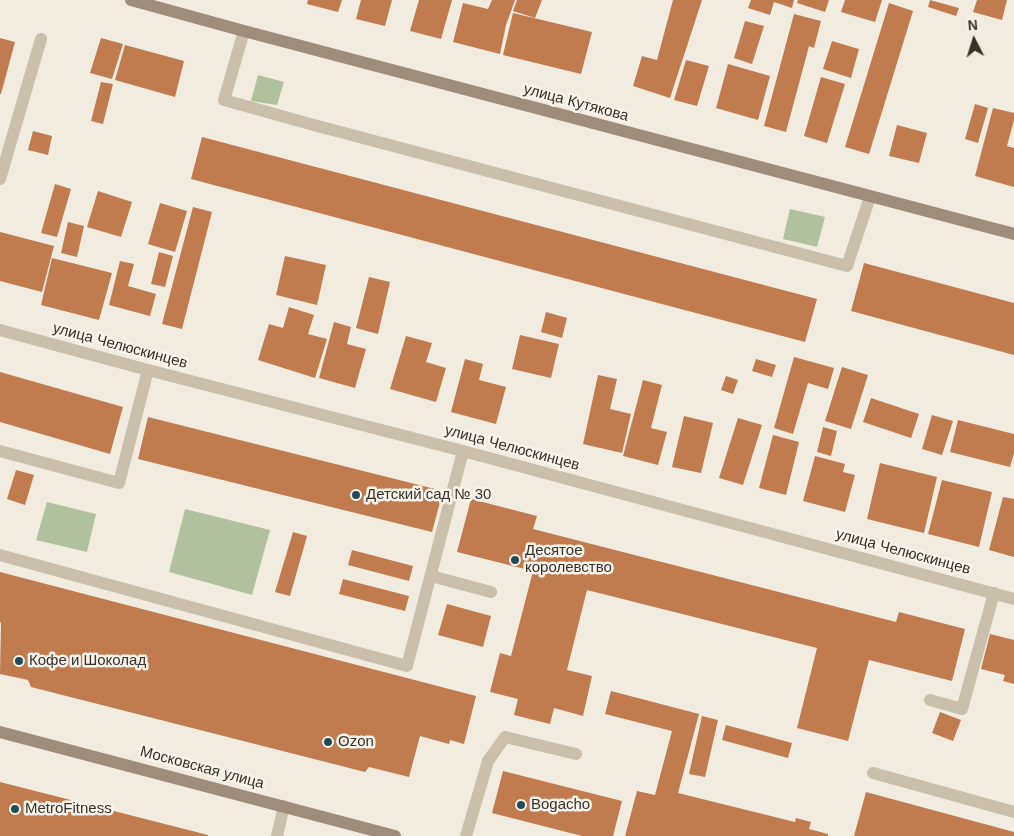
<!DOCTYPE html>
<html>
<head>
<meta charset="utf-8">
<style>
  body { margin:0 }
  #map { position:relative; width:1014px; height:836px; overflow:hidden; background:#f2ece0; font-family:Arial,sans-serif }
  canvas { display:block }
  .north { position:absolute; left:949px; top:15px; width:50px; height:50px; -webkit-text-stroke:4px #faf5ec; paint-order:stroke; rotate:355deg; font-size:14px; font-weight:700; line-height:20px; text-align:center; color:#38312a }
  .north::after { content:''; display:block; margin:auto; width:18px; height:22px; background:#38312a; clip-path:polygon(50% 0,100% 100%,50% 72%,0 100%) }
</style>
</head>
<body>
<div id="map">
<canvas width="1014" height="836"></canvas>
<div class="north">N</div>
</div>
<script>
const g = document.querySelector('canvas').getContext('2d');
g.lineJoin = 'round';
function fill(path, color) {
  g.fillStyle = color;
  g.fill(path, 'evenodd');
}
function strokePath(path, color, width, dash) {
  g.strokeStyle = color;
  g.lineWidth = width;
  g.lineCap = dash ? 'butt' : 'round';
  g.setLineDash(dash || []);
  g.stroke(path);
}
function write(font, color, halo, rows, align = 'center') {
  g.font = font + ' Arial,sans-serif';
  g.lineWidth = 5;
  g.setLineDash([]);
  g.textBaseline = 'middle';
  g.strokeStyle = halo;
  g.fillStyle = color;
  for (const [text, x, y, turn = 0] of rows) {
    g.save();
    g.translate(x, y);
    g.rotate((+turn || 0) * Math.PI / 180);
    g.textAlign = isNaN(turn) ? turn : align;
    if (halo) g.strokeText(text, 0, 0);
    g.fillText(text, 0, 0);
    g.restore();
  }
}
const green = new Path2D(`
  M258,75L284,82L277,105L251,101Z
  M790,209L825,217L817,247L783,239Z
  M47,502L96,514L87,552L36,540Z
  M185,509L270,530L252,595L169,572Z`);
const building = new Path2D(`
  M308,0H342L338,12L307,4Z
  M361,0H392L385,26L356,19Z
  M419,0H452L441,39L410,31Z
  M492,0H515L506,25L500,54L453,42L463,3L488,9Z
  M517,0H542L535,18L513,11Z
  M673,0H702L670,98L633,86L642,56L657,60Z
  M751,0H794L792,8L774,2L770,15L748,8Z
  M798,0H829L825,12L797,3Z
  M845,0H882L875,22L841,12Z
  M930,0L959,8L956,16L928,7Z
  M977,0H1007L1002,20L973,12Z
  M889,3L913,11L869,154L845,147Z
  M513,13L592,32L581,74L503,55Z
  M794,14L821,21L814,48L809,46L786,132L764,126Z
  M745,21L764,26L752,64L734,58Z
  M0,38L15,42L1,94H0Z
  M101,38L123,44L112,79L90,73Z
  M832,41L859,49L851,78L823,69Z
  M125,45L184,61L175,97L115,80Z
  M686,60L709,66L697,106L674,100Z
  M728,64L770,76L758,120L716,108Z
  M821,77L845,84L827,143L804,136Z
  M101,82L113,84L103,124L91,121Z
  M975,104L988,108L978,143L965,139Z
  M993,108L1014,113V120L1007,146L1014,148V187L975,176Z
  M897,125L927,133L919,163L889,156Z
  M33,131L52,136L48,155L28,150Z
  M202,137L817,299L805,342L191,179Z
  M55,184L71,189L57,237L41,233Z
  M98,191L132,202L121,237L87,227Z
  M160,203L187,211L175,252L148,244Z
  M193,207L212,212L182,329L162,324Z
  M68,222L84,226L77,257L61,253Z
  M0,232L54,246L42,292L0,281Z
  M159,252L173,256L165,287L151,284Z
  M285,256L326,265L317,305L276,295Z
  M52,258L112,273L99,320L41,305Z
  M120,261L134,264L128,286L156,294L150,316L109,305Z
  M864,263L1014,303V355L851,311Z
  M369,277L390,282L378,334L356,328Z
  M289,307L314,315L308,334L327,339L315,378L258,360L269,324L283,328Z
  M546,312L567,318L562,338L541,332Z
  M334,322L351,327L347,344L366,349L355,388L319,378Z
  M520,335L559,344L551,378L512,369Z
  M406,336L432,343L426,362L446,368L436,402L390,389Z
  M794,357L834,368L828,389L808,383L793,434L774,428Z
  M465,359L483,364L479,380L506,387L496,424L451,412Z
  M756,359L776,365L772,377L752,371Z
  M842,367L868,375L851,429L825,421Z
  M0,372L123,407L110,454L0,422Z
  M598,375L617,379L610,409L631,414L622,453L583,444Z
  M726,376L738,380L733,394L721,390Z
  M643,380L662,385L651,428L667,432L658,465L623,456Z
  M871,398L919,414L911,438L863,422Z
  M932,415L953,421L942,455L922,449Z
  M684,416L713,423L701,473L672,467Z
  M148,417L443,491L432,532L138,459Z
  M738,418L762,425L743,485L719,478Z
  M958,420L1014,434V453L1010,467L950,452Z
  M823,427L837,431L831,456L817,452Z
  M773,435L799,442L786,495L759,488Z
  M815,456L845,464L843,472L855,475L845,512L803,501Z
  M880,463L937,477L924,533L867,519Z
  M16,470L34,475L25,505L7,499Z
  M942,480L992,492L979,547L928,534Z
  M1003,497L1014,499V557L989,550Z
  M471,499L537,516L533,529L896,622L899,612L965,629L952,681L869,660L848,741L797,728L817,648L587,590L567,670L592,676L583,716L554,708L550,724L514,715L518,699L490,692L500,653L511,656L533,571L457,552Z
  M293,532L307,536L290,596L275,592Z
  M352,550L413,566L409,581L348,565Z
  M0,572L476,696L464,744L450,740L449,744L420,736L409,777L369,767L365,772L31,687L28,680L0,674L1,623L0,622Z
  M343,579L409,596L405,611L339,594Z
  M447,604L491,616L483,647L438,635Z
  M990,634L1014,640V684L1003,681L1005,675L981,669Z
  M611,691L699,714L678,793L795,822L796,818L811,822L809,829L828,834V836H625L637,791L655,795L672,731L605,714Z
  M940,712L961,720L953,741L932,733Z
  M702,716L718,720L705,777L689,774Z
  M726,725L792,743L788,758L722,740Z
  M503,771L622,801L613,836H582L492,813Z
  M0,782L208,835V836H0Z
  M866,792L1014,832V836H854Z`);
const lane = new Path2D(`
  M244,31L224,100L310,124L847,266L870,197
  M0,179L41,39
  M0,451L119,483L148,370
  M0,555L407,666L463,451
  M431,576L491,592
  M930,700L962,709L994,593
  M873,773L1014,812
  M277,836L284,806
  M466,836L488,761L505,737L576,754`);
const street = new Path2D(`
  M0,330L148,370L463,451L1014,599`);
const secondary = new Path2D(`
  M131,0L244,31L1014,234
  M0,732L395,836`);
const markers = [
  [356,495,5,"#214d58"],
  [515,560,5,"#214d58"],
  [19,661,5,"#214d58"],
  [328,742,5,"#214d58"],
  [521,805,5,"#214d58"],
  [15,809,5,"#214d58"]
];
const streetNames = [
  ["улица Кутякова",576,103,15],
  ["улица Челюскинцев",120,346,15],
  ["улица Челюскинцев",512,448,15],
  ["улица Челюскинцев",903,552,15],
  ["Московская улица",202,768,15]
];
const poiNames = [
  ["Детский сад № 30",366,495],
  ["Десятое",525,551],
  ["королевство",525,568],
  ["Кофе и Шоколад",29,661],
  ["Ozon",338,742],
  ["Bogacho",531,805],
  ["MetroFitness",25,809]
];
fill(green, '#b1c1a0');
fill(building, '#c07b4f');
strokePath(lane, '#cabeac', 12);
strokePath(street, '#cabeac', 12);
strokePath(secondary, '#9e8d7d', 12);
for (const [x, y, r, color] of markers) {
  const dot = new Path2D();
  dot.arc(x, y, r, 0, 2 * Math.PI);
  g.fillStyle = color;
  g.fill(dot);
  strokePath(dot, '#faf5ec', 2);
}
write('15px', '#38312a', '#faf5ec', streetNames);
write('15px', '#38312a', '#faf5ec', poiNames, 'left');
</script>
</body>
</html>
